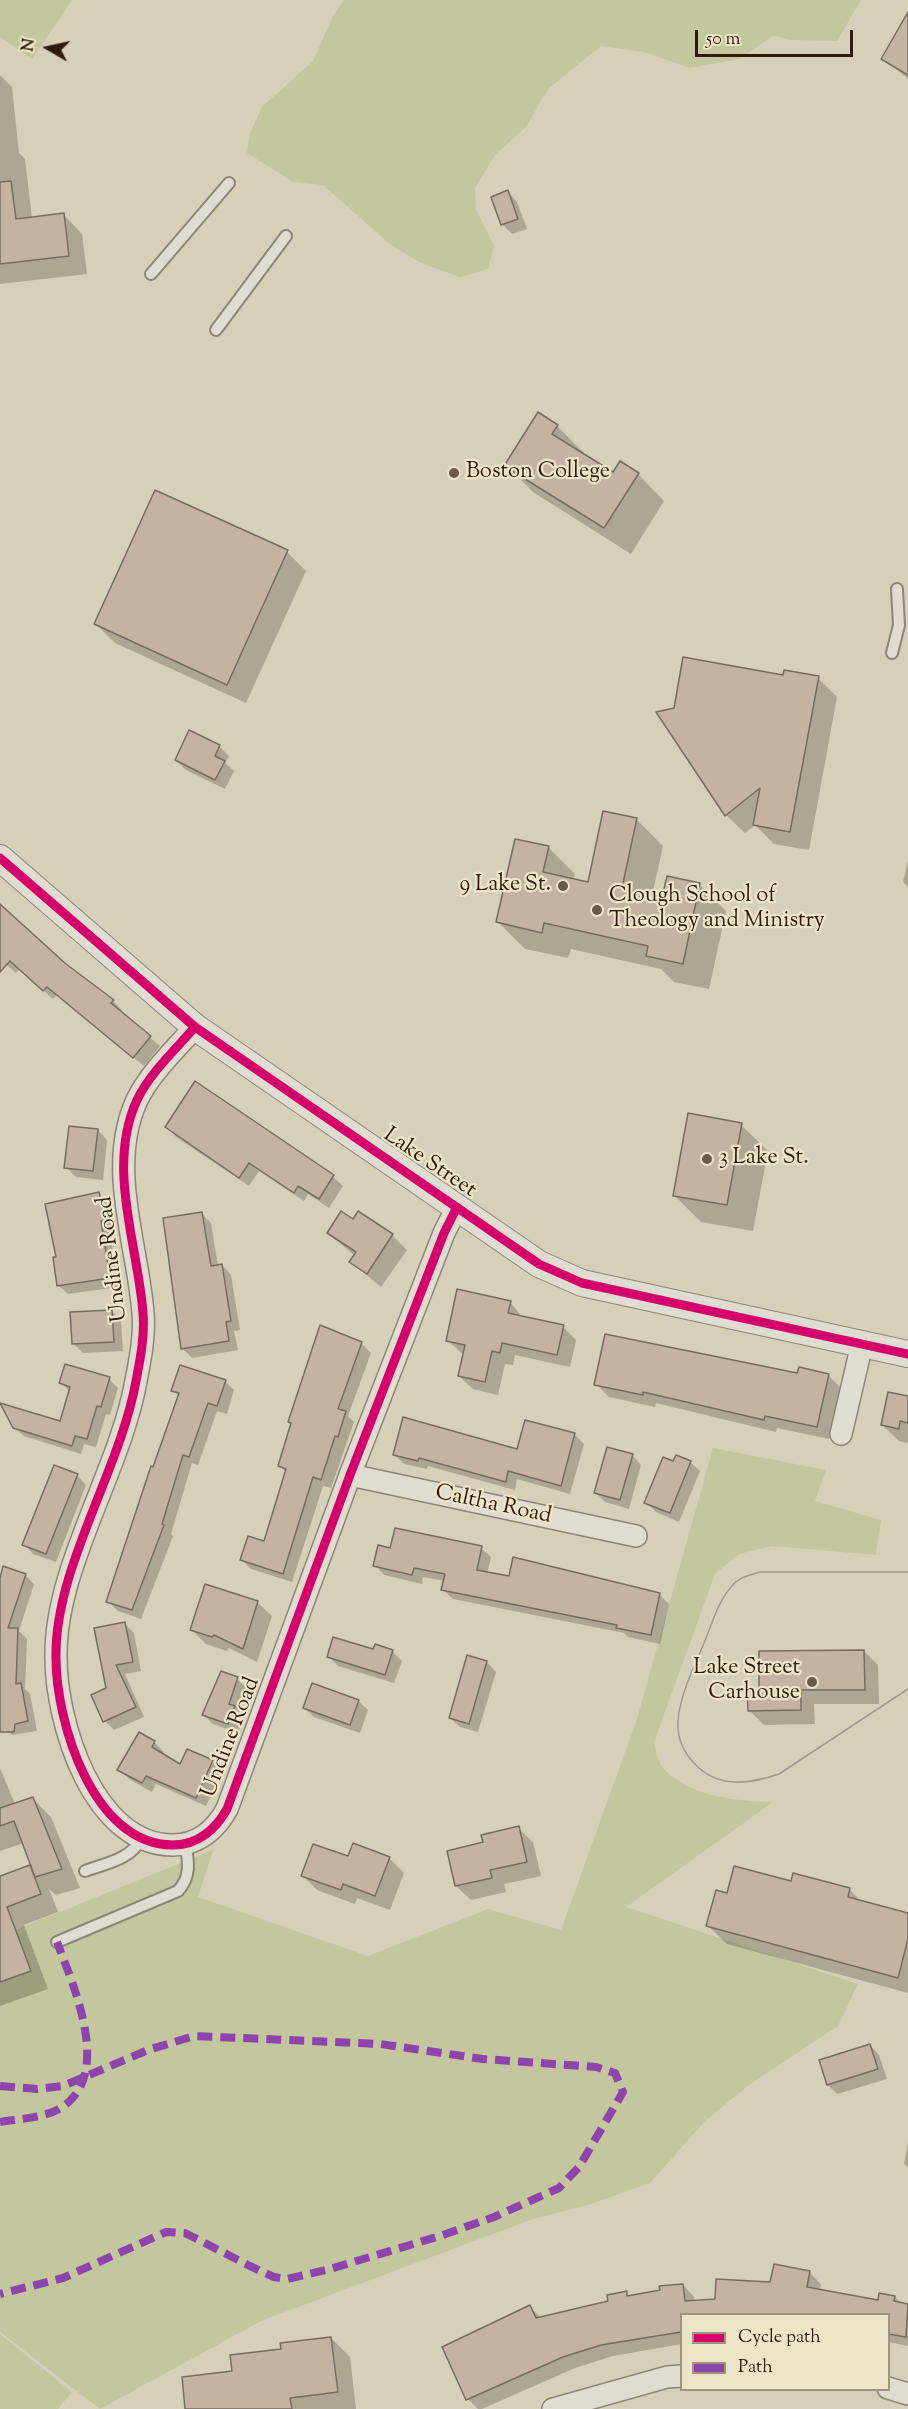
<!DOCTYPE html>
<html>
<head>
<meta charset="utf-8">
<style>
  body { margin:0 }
  #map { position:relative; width:908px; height:2409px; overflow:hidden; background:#d7d0b8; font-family:"Sorts Mill Goudy",serif }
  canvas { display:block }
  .legend { position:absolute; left:680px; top:2313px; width:210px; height:78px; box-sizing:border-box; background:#ede5c8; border:2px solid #a1947d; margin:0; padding:8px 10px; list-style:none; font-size:18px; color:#301a0d }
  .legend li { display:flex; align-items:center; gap:12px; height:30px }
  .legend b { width:30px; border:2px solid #a1947d }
  .north { position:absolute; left:18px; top:18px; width:60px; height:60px; -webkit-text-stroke:4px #ede5c8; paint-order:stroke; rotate:279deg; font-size:16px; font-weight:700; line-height:24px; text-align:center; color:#301a0d }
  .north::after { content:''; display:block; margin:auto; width:21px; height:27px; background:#301a0d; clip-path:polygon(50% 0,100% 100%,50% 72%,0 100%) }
  .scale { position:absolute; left:695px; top:30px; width:158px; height:27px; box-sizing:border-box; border:3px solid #301a0d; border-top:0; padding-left:8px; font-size:18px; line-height:21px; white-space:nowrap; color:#301a0d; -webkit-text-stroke:4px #ede5c8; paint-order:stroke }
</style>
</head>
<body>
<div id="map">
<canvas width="908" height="2409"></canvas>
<ul class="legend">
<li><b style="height:8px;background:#d6006c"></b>Cycle path</li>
<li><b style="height:8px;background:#8e44ad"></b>Path</li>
</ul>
<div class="north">N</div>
<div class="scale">50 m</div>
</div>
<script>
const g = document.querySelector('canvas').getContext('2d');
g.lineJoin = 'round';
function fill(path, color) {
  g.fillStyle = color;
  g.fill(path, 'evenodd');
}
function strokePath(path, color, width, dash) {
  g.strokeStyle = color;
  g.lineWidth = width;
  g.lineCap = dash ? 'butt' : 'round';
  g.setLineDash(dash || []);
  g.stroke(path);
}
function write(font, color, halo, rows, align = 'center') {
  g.font = font + ' "Sorts Mill Goudy",serif';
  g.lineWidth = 4.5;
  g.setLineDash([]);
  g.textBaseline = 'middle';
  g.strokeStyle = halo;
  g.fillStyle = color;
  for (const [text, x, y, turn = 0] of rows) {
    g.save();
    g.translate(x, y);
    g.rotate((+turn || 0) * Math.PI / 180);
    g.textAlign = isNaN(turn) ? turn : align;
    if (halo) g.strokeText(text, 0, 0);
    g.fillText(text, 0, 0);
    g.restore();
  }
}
const green = new Path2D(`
  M0,0H72L32,59L0,37Z
  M344,0H861L837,41L792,40L773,36L739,59L690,68L644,52L601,46L548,89L526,127L495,155L475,188L476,209L494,246L488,269L460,277L421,263L391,245L323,185L293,182L247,153L250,133L262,107L313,61L333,16Z
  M713,1448L826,1470L815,1501L881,1520L876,1555L772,1546L739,1554L715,1574L654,1742C656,1750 658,1763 663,1768C690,1797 736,1801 773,1802L626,1907L858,1984L838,2026L749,2085L704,2122L650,2183L588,2205L533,2219L261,2321L100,2409L0,2332V1936L213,1850L198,1897L368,1956L488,1909L561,1930L637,1719Z
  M0,2334L72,2392L58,2409H0Z`);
const shadow = new Path2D(`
  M908,37V79L883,58Z
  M0,75L12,87L19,153L25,159L32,218L64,215L82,234L87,274L0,284Z
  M508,192L517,202L527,229L512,234L503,225L493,198Z
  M538,414L557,426L584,453L583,455L614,474H638L664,501L631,554L533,492L506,465Z
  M156,492L287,552L306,571L246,703L115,643L96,624Z
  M784,677L818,678L837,697L809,850L774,844L755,825L745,833L726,815L675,709Z
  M190,732L219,746L229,756L225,763L234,771L225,789L186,770L176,760Z
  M637,820L663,846L652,896L663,899L699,884L726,911L709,989L674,982L661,969L571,949L568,958L525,949L498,922L548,847L575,874L573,880L589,883Z
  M908,860V887L903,882Z
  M0,906L65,965L113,1001L122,1010L121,1013L160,1046L144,1066L57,995L53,999L20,969L16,973L0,959Z
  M196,1083L333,1177L343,1186L329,1208L308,1194L304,1201L259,1171L249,1186L176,1137L167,1127Z
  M741,1125L768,1151L753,1231L701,1222L674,1195Z
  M98,1130L107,1140L103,1180L76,1177L66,1167Z
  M99,1194L108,1203L114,1229L110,1230L118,1287L68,1294L58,1285V1258Z
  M359,1213L392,1235L407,1250L381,1287L351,1262L355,1256L328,1233L353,1221Z
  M202,1214L211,1223L218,1266L222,1265L231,1275L240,1330L234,1331L238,1350L192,1358L183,1349Z
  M510,1302L523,1318L563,1327L576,1340L570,1367L515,1355L513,1365L505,1364L498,1395L473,1389L459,1376L464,1355L448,1341Z
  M112,1311L121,1321L123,1351L83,1353L74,1344Z
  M361,1343L371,1353L348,1416L354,1422L331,1488L323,1486L292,1582L251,1569L242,1560L265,1543L287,1473L280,1466L292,1425L290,1422Z
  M798,1375H828L841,1388L829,1439L777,1428L776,1432L656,1403L655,1407L609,1397L596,1384Z
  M109,1379L118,1388L110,1415L106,1414L96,1447L84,1444L81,1454L24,1436L14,1427L61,1423L70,1392L61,1383Z
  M225,1381L234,1390L227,1414L217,1411L198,1465L192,1463L171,1534L173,1536L141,1619L118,1611L108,1601L180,1397L173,1390Z
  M908,1398V1443L899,1441L882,1425Z
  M574,1434L584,1444L570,1494L517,1479L515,1490L428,1466L427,1469L404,1464L394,1454L518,1451Z
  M632,1455L641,1465L629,1509L605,1502L596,1493Z
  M690,1462L700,1471L679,1522L656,1512L646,1502L674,1463Z
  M77,1475L86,1485L56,1562L33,1554L24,1544Z
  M481,1548L491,1557L487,1574L659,1594L669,1604L660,1644L628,1637L624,1633L453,1599L443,1590L445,1581L423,1577L422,1584L384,1575L375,1565L391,1550Z
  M25,1575L34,1584L19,1631L27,1639L25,1689L30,1694L37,1731L12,1735L2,1726L0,1716V1583Z
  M257,1602L272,1616L257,1662L229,1648L227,1651L206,1644L192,1630Z
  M124,1623L134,1633L141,1671L125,1674L144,1717L114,1730L105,1721L108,1689Z
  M374,1651H392L402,1661L394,1683L338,1666L328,1656Z
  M864,1651L878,1665L879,1704H814L815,1724L764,1725L749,1710L760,1692Z
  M468,1657L487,1662L496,1672L478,1732L460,1727L450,1718Z
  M237,1679L247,1688L239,1712L244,1717L238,1733L213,1724L204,1715Z
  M358,1701L368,1710L360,1733L314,1717L305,1708Z
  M154,1742L164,1752L162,1755L181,1766L188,1751L212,1762L222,1771L206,1806L156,1784L152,1792L129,1779L119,1769Z
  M0,1768L15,1804L32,1798L51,1817L80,1888L56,1895L49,1889L58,1912L24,1925L48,1989L0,2006V1878L30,1867L35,1873L24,1843L0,1851Z
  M518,1828L533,1842L541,1876L504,1884L506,1892L471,1900L456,1886L485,1844Z
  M349,1858H389L404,1873L390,1910L357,1898L355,1904L317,1890L303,1876Z
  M794,1875L850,1890L862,1902L908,1914V1993L727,1944L708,1926L728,1895L792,1883Z
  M870,2045L879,2055L887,2079L837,2094L828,2085Z
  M908,2143V2167L904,2164Z
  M809,2272L821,2284L819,2291L879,2302L895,2297L902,2304L908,2306V2346L888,2342V2314H682V2344L613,2356L575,2368L482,2409H478L468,2399L530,2307L542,2319L610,2302L626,2293L630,2297L683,2285L694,2297L695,2302L717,2300Z
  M331,2338L350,2357L356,2409H187L233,2372L283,2350Z`);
const building = new Path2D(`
  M908,12V75L881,59Z
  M11,181L16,219L64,213L69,256L0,264V182Z
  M508,190L518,219L501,225L491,197Z
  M538,412L558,425L552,434L613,472L620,461L639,473L604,528L504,466Z
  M155,490L288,550L227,685L94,624Z
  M683,657L783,675L784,670L819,676L790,832L753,825L760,788L725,816L656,712L674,708Z
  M189,730L220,745L215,756L225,761L215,780L175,760Z
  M603,811L637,818L622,888L662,897L667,876L700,883L683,964L646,956L648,946L544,923L542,933L496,922L515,839L549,846L543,872L588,882Z
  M0,904L66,964L114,1000L111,1003L151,1036L133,1058L47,987L43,991L10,961L0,972Z
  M195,1081L334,1175L319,1199L298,1186L294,1193L249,1163L239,1178L165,1127Z
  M688,1113L742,1123L727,1205L673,1196Z
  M69,1126L98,1129L93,1171L64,1168Z
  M99,1192L105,1220L101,1221L110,1278L57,1286L53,1257H56L45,1204Z
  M341,1211L353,1219L358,1211L393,1234L367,1274L349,1262L356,1252L327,1233Z
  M202,1212L211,1266L222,1264L231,1321L226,1322L229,1341L181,1349L163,1218Z
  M457,1289L511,1301L508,1313L564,1325L557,1355L502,1343L500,1353L492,1351L485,1382L458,1376L465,1345L446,1341Z
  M112,1310L114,1342L72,1344L70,1312Z
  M320,1325L362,1342L338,1409L346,1411L338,1437L335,1436L321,1480L313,1477L283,1574L240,1560L248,1536L264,1541L286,1469L278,1466L291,1423L288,1422Z
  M605,1334L797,1373L799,1367L829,1374L817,1427L765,1416L764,1420L643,1392V1395L594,1385Z
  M65,1364L110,1377L101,1407L97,1406L87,1439L75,1436L72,1446L13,1428L0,1403L60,1421L70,1387L59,1383Z
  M180,1365L226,1380L217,1406L208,1403L189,1457L183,1455L162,1524L164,1525L132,1610L106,1602L151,1466L153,1467L179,1393L171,1391Z
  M888,1392L908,1396V1423L900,1421L899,1429L881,1425Z
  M403,1417L517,1449L525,1420L575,1433L561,1486L508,1471L506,1482L419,1458L418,1461L393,1455Z
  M607,1447L633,1454L620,1500L594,1493Z
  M676,1455L691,1461L670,1513L644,1503L663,1457L673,1461Z
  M54,1465L78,1474L46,1554L22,1545Z
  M395,1528L482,1546L477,1570L509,1576L513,1557L660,1593L651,1635L616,1628L617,1625L441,1590L445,1574L414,1568L412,1575L373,1566L378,1545L390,1548Z
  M3,1566L26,1574L8,1628H18L16,1684L21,1683L28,1721L15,1724L14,1732H0V1578Z
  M205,1584L258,1601L243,1649L214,1635L212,1637L190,1630Z
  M125,1622L133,1662L116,1665L136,1707L103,1722L91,1695L106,1688L94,1628Z
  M333,1637L373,1649L375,1644L393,1650L385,1675L327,1657Z
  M864,1650L865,1690H801V1710L748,1711L747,1690H759V1651Z
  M467,1655L487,1661L469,1724L449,1718Z
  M221,1671L238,1677L229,1704L235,1706L228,1724L202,1715Z
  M312,1683L359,1700L350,1725L303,1708Z
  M139,1732L155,1741L152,1747L180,1764L187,1749L213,1760L196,1798L146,1776L142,1783L117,1770Z
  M33,1797L62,1869L35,1877L14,1821L0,1826V1808Z
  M519,1826L527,1862L490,1870L492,1878L455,1886L447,1851L483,1842L481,1835Z
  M353,1843L390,1857L375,1896L343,1884L341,1890L301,1876L313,1844L348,1856Z
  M30,1865L41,1894L7,1907L31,1971L0,1982V1876Z
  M734,1866L791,1881L793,1873L850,1888L848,1897L908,1913V1939L898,1978L706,1926L716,1890L727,1893Z
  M870,2044L878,2069L827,2085L819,2060Z
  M774,2264L810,2271L807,2287L878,2300L879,2293L895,2296L894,2301L908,2304L906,2337L888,2334V2314H681V2332L601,2345L563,2357L466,2400L442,2347L530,2305L536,2318L608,2301L607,2295L627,2291V2296L660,2290L659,2286L683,2284L685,2301L715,2299L716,2279L770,2282Z
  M331,2337L338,2392L290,2398L292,2409H185L182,2377L232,2371L230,2355L281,2349L280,2343Z`);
const service = new Path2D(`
  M151,274L229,183
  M216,330L286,236
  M892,653L899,625L897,589
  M85,1871C107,1863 130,1860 142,1838
  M57,1942L178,1891C191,1877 189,1861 185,1844`);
const minor = new Path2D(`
  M195,1027C175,1050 150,1073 137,1100C106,1167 138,1245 143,1313C145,1336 140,1360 136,1381C120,1471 54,1569 56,1658C56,1722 93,1845 173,1845C198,1845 216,1829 227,1809L350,1475L444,1233L457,1207
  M841,1434L862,1344
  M350,1475L636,1536
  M888,2388L908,2394
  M553,2409L667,2377L682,2376`);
const tertiary = new Path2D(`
  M0,858L195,1027L539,1264L582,1283L908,1354`);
const tram = new Path2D(`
  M908,1572H760C750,1575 739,1577 732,1586C718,1601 712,1624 704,1643C694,1668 680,1694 678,1721C676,1752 703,1781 734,1782C750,1783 764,1779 779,1774L908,1689`);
const quiet = new Path2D(`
  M0,2086L37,2089L63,2086L148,2050L194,2036L380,2044L483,2059L596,2067L615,2073L623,2092L579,2167L559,2188L494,2217L440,2236L330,2269L287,2279L274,2277L250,2266L185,2233L166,2232L63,2278L0,2294
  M0,2122C18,2119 43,2118 59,2109C115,2077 73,1985 57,1942`);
const cycleway = new Path2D(`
  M0,858L195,1027L539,1264L582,1283L908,1354
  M195,1027C175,1050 150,1073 137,1100C106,1167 138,1245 143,1313C145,1336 140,1360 136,1381C120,1471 54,1569 56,1658C56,1722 93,1845 173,1845C198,1845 216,1829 227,1809L350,1475L444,1233L457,1207`);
const markers = [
  [454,473,6,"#6a5a49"],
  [563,886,6,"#6a5a49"],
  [597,910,6,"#6a5a49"],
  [707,1159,6,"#6a5a49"],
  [812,1682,6,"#6a5a49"]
];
const poiNames = [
  ["Boston College",466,473],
  ["9 Lake St.",551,886,"right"],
  ["Clough School of",609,897],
  ["Theology and Ministry",609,922],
  ["3 Lake St.",719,1159],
  ["Lake Street",800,1669,"right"],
  ["Carhouse",800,1694,"right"]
];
const streetNames = [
  ["Lake Street",429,1164,34],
  ["Undine Road",114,1259,-97],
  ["Caltha Road",493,1506,12],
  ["Undine Road",232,1738,-69]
];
fill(green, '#c4c69e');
fill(shadow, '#0003');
fill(building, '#c3b3a0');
strokePath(building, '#756e60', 1.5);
strokePath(service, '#8d8677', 14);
strokePath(minor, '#8d8677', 24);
strokePath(tertiary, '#8d8677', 28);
strokePath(service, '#e0dcd0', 10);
strokePath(minor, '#e0dcd0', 21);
strokePath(tertiary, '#e0dcd0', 26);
strokePath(tram, '#9f9a90', 1.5);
strokePath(quiet, '#8e44ad', 8, [15, 8]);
strokePath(cycleway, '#d6006c', 9);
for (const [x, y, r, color] of markers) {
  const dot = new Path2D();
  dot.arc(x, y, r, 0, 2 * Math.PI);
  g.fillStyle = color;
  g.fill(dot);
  strokePath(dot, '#ede5c8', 2);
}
write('22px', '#301a0d', '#ede5c8', poiNames, 'left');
write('22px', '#301a0d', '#ede5c8', streetNames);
</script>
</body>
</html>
